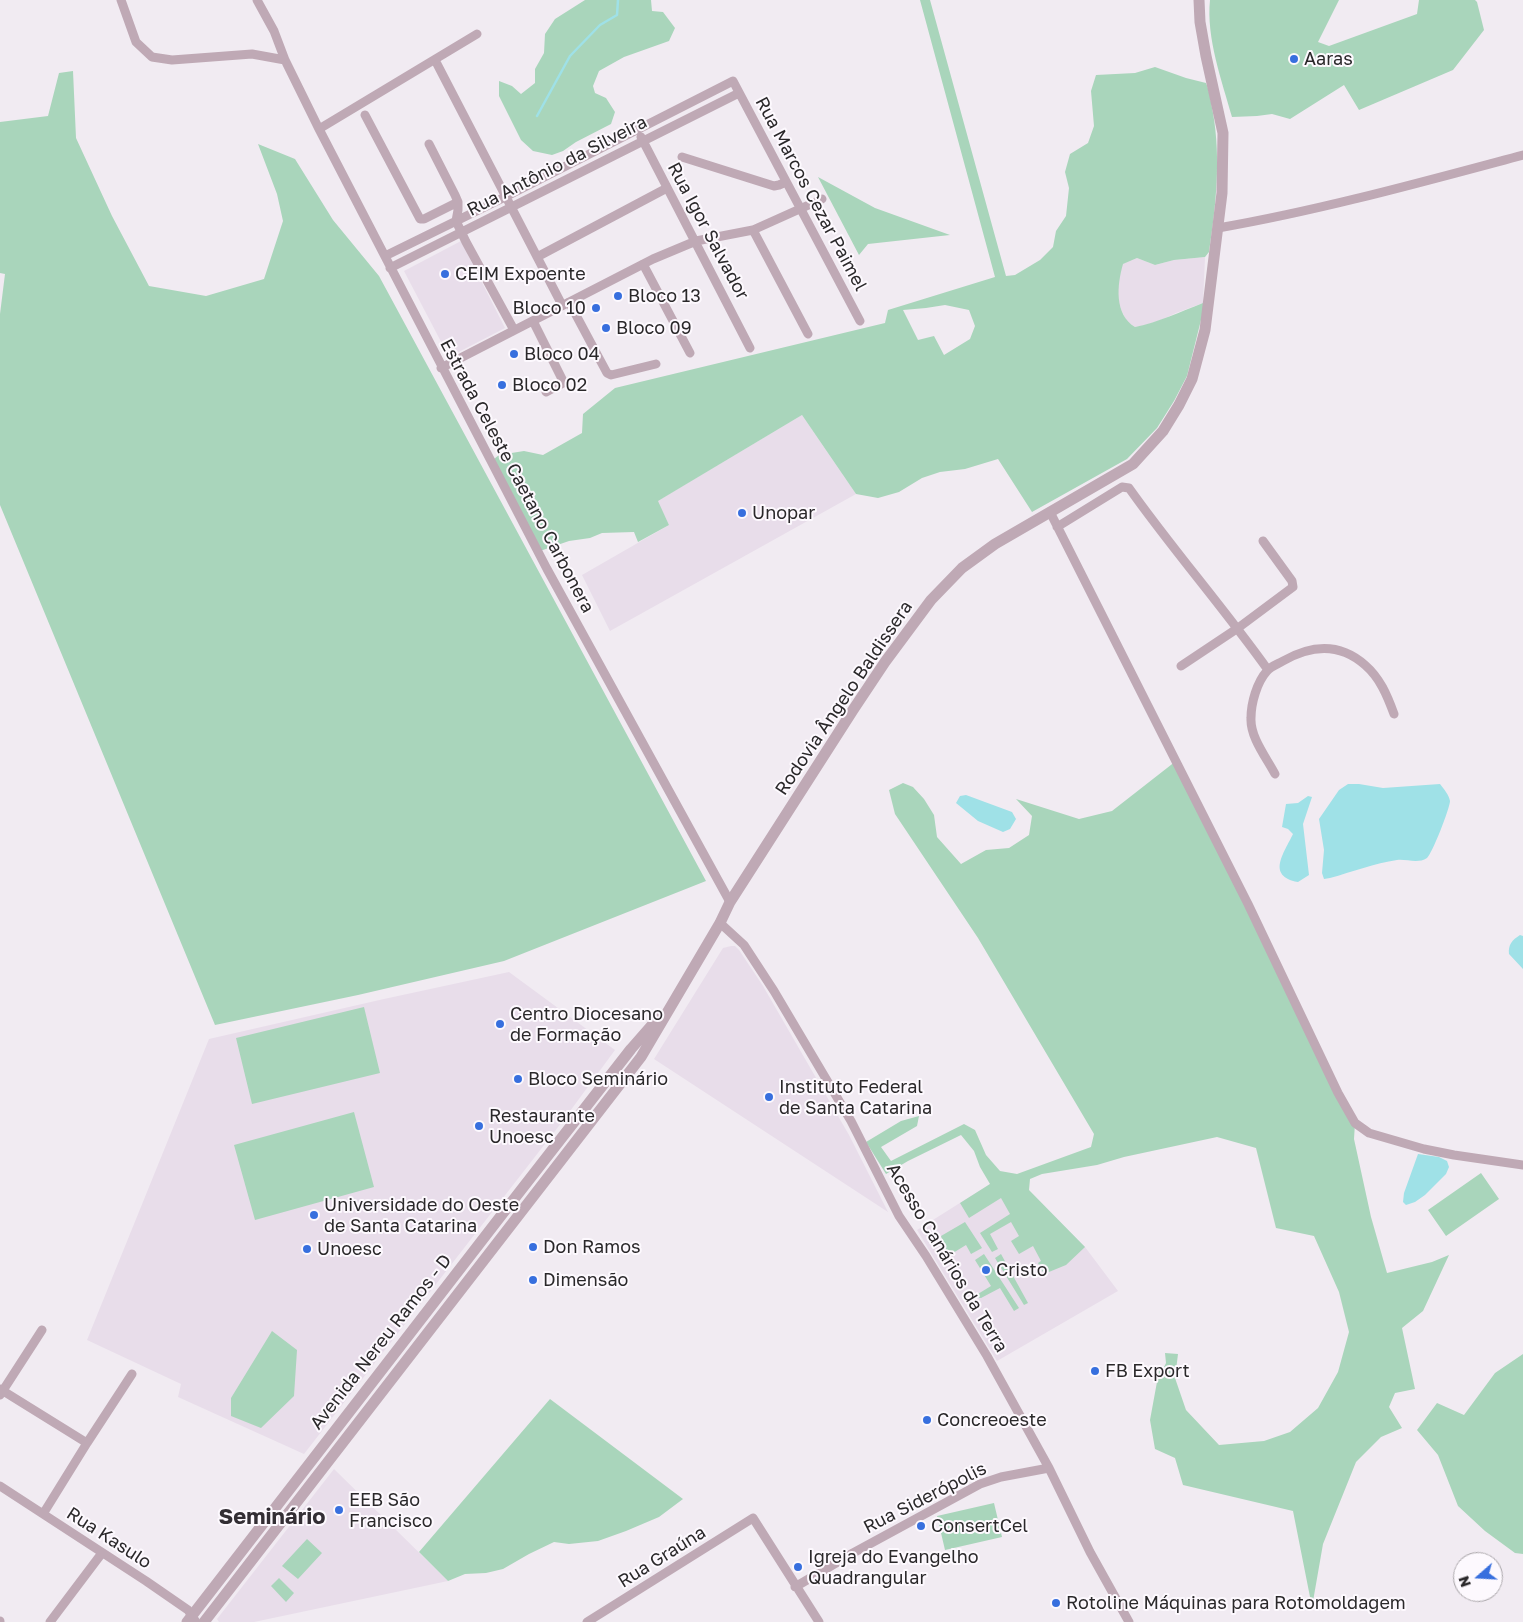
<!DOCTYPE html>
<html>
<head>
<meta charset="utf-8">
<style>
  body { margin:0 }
  #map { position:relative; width:1523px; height:1622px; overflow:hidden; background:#f1ebf2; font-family:"Golos Text",sans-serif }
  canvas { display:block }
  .north { position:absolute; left:1453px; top:1552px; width:50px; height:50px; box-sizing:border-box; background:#fdf9fe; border:1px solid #a9a5a9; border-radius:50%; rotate:251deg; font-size:14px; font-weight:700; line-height:20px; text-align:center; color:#2a282a }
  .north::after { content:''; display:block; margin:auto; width:18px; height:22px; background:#376fde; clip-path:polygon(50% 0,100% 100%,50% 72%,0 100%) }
</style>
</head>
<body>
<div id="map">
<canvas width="1523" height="1622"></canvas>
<div class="north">N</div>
</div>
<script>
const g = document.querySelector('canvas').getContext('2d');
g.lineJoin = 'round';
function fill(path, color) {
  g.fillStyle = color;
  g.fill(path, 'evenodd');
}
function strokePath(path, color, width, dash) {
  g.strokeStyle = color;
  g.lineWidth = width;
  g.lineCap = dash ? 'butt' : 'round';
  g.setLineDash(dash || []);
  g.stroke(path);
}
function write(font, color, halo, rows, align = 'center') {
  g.font = font + ' "Golos Text",sans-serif';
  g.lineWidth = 4;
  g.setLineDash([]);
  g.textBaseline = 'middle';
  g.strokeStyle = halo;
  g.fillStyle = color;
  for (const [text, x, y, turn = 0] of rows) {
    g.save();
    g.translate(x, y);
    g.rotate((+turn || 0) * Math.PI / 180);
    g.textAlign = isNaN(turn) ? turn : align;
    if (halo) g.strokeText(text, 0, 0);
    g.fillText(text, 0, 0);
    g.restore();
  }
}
const built = new Path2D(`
  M461,241L505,328L449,357L404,271Z
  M1205,257L1203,303L1176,313L1161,320L1146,325L1135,327L1127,322L1120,307L1117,296L1119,279L1122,264L1137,258L1155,265L1174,260Z
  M802,415L856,494L610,631L582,575L669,525L657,501Z
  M731,946H735L739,950L763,986L849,1135L888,1212L654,1059L723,948Z
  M509,972L615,1050L562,1122L304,1454L178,1397L181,1384L87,1340L209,1039L384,999Z
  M990,1184L1028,1190L1085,1247L1118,1291L997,1361L917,1230Z
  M334,1469L448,1581L254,1622H219L217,1619Z`);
const green = new Path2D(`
  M585,0H651L652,11L663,12L675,28L669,41L624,57L599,71L593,86L595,93L606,98L615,112L611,124L576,142L563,151L552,155L533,151L521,140L499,96V81L512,86L521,94L535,83V69L544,53L545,34L555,19Z
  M920,0H930L1006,276L1015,275L1040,260L1053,247L1056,231L1066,216L1069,188L1065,172L1070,154L1088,143L1094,126L1091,91L1096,75L1135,73L1155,67L1186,78L1206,83C1210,92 1211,103 1213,113C1221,159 1216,206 1209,252L1205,257L1174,260L1155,265L1137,258L1123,264C1117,285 1114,314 1135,327C1159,322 1180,312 1203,303V312L1187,376L1174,401L1157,428L1127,459L1032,512L998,459L965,469L940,472L922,478L899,492L878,498L856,494L802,415L658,501L669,525L638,542L634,532L602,533L590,538L569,541L540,551L494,459L499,455L524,451L543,455L582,433L583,414L615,388L885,323L888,310L995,277ZM945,305L969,310L975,326L970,339L944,355L934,336L918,340L903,310L926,308Z
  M1210,0H1339L1318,42L1329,46L1417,14L1419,0H1475L1477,2L1484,30L1453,70L1359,110L1344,85L1290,119L1272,114L1257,116L1232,117C1222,81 1206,38 1210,0Z
  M73,71L76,138L112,216L149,286L206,296L264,279L283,221L277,194L258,144L295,159L333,220L379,276L706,881L504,961L358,995L215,1025L0,505V314L5,274L0,273V122L48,116L59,73Z
  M818,177L875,208L950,235L868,244L859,255Z
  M1176,761L1355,1123L1354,1139L1371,1217L1387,1273L1432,1262L1449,1255L1423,1311L1402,1328L1415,1389L1395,1393L1389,1407L1402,1428L1381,1437L1356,1462L1323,1544L1312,1607L1293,1511L1183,1485L1175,1458L1155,1449L1150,1420L1159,1371L1163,1369L1166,1363L1165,1353L1178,1354L1175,1378L1186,1410L1219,1445L1264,1441L1290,1432L1318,1408L1338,1372L1349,1332L1339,1292L1314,1236L1276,1228L1256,1148L1217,1137L1124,1157L1097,1165L1042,1174L1030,1179L1029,1190L1085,1247L1066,1265L1044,1274L1038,1263L1041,1261L1033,1246L1019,1254L1011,1241L1019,1236L1011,1222L990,1234L998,1249L992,1252L980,1233L1010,1214L1001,1198L969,1218L960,1203L990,1184L980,1167L974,1151L961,1135L908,1161L886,1174L866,1142L901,1121L919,1116L917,1126L881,1147L891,1161L964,1124L975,1130L986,1155L1000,1171L1017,1174L1091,1147L1094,1134L978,938L895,814L889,790L903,783L913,787L924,799L934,815L937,837L961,864L986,850L1009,848L1029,835L1032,816L1016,799L1079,819L1112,811Z
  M364,1007L380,1073L252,1104L236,1038Z
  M354,1112L374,1187L255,1220L234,1145Z
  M1481,1173L1499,1199L1446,1236L1428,1210Z
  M965,1222L982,1248L971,1254L966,1245L948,1256L941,1236Z
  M984,1254L1019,1308L1014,1311L1000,1288L981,1298L973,1297L991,1286L975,1260Z
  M1001,1254L1028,1303L1024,1305L995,1258Z
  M272,1331L297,1350L294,1396L261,1428L231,1416V1398Z
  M1523,1354V1554L1515,1553L1485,1531L1458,1506L1438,1455L1417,1430L1437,1403L1464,1415L1495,1373Z
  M550,1399L683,1499L659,1517L626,1531L598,1541L569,1544L554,1542L529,1554L503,1569L486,1573L465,1574L448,1581L419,1552Z
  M994,1503L1002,1537L945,1550L937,1516Z
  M307,1539L322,1553L298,1579L282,1566Z
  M279,1578L294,1593L286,1602L271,1586Z`);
const water = new Path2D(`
  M1348,784H1359L1383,788L1440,784C1444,789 1449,795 1450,801C1450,808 1432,854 1427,858C1418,864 1407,859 1397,860C1375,863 1352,872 1330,878L1324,879L1322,873L1324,850L1319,819L1339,790Z
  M966,795L1012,812L1016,819L1010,829L1003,832L978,821L956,803L960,796Z
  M1308,796L1312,797L1303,824L1309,875L1298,882C1266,876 1284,853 1293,834L1288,829L1282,827L1286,804L1298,803Z
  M1520,935L1523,936V969L1509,954C1508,945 1512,940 1520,935Z
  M1418,1154L1439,1157L1447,1161L1449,1167L1446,1174L1425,1195L1415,1202L1406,1205L1403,1202L1404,1193Z`);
const stream = new Path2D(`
  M537,116L570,56L600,25L617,15L618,0`);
const minor = new Path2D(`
  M121,0L136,42L152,57L172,60L252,54L285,60
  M257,0L274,31L285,60L319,129L547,569L730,902
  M435,60L562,305
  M365,115L420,219H424L458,202
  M319,129L477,34
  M641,137L750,348
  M429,144L455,195L458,202V210L456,221L466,242L514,330
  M682,157L774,186L779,185L786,182
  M1218,228C1321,210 1422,182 1523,155
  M753,230L808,334
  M385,256L505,197L733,81L860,321
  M537,257L667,188
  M643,264L690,353
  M390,268L739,93
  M569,302L607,373L611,375L656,364
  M533,321L563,381V383L546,392
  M441,368L653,259L696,241L753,230L822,199
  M1050,512L1248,904L1338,1093L1355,1123L1369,1133L1424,1149L1454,1155L1523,1165
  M1057,527L1122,487L1129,488C1173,550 1223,607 1268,670
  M1181,666L1238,628L1293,587L1292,581L1263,541
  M1275,774C1266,757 1250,737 1251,718C1251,703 1257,682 1267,671C1271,666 1278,664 1283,661C1311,645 1339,642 1365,665C1380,678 1387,695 1394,714
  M720,923L744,945L774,991L851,1121L899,1216L926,1256L987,1356L1049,1468L1090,1552L1129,1622
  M0,1389L87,1443
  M0,1395L42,1330
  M0,1486L146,1581L188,1610L196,1622
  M43,1514L87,1443L132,1374
  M795,1587L853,1553L980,1484L1001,1477L1049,1468
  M0,1621V1622
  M50,1622L102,1553
  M587,1622L753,1518L819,1622`);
const tertiary = new Path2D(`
  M187,1622L507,1208L631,1049L659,1017
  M204,1622L641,1057L720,923L730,902L853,710L885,662L931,600L962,568L995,544L1133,464L1163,431L1179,405L1192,379L1205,330L1222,193L1223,133L1206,56L1200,22L1199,0`);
const markers = [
  [1294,59,5,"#376fde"],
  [445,274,5,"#376fde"],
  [618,296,5,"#376fde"],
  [596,308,5,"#376fde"],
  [606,328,5,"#376fde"],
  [514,354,5,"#376fde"],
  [502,385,5,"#376fde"],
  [742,513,5,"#376fde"],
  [500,1024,5,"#376fde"],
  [518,1079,5,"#376fde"],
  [769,1097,5,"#376fde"],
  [479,1126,5,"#376fde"],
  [314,1215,5,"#376fde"],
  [533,1247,5,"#376fde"],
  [307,1249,5,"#376fde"],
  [986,1270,5,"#376fde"],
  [533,1280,5,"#376fde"],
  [1095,1371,5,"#376fde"],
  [927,1420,5,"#376fde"],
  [339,1510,5,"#376fde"],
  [921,1526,5,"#376fde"],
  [798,1567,5,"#376fde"],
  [1056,1603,5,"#376fde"]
];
const poiNames = [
  ["Aaras",1304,59],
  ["CEIM Expoente",455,274],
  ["Bloco 13",628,296],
  ["Bloco 10",586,308,"right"],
  ["Bloco 09",616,328],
  ["Bloco 04",524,354],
  ["Bloco 02",512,385],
  ["Unopar",752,513],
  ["Centro Diocesano",510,1014],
  ["de Formação",510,1035],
  ["Bloco Seminário",528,1079],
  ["Instituto Federal",779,1087],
  ["de Santa Catarina",779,1108],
  ["Restaurante",489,1116],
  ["Unoesc",489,1137],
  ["Universidade do Oeste",324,1205],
  ["de Santa Catarina",324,1226],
  ["Don Ramos",543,1247],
  ["Unoesc",317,1249],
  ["Cristo",996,1270],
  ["Dimensão",543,1280],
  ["FB Export",1105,1371],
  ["Concreoeste",937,1420],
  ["EEB São",349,1500],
  ["Francisco",349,1521],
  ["ConsertCel",931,1526],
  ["Igreja do Evangelho",808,1557],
  ["Quadrangular",808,1578],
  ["Rotoline Máquinas para Rotomoldagem",1066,1603]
];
const streetNames = [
  ["Rua Antônio da Silveira",557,166,-27],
  ["Rua Marcos Cezar Paimel",811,194,62],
  ["Rua Igor Salvador",708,231,62],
  ["Estrada Celeste Caetano Carbonera",517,476,62],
  ["Rodovia Ângelo Baldissera",844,698,-56],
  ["Acesso Canários da Terra",947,1258,59],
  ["Avenida Nereu Ramos - D",381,1342,-52],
  ["Rua Siderópolis",925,1498,-27],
  ["Rua Kasulo",109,1538,33],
  ["Rua Graúna",662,1557,-32]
];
const districtNames = [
  ["Seminário",272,1517]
];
fill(built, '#e8ddea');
fill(green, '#a9d5bb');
fill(water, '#9fe1e7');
strokePath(stream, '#9fe1e7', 2.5);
strokePath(minor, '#bfa9b5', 9);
strokePath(tertiary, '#bfa9b5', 11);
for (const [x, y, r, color] of markers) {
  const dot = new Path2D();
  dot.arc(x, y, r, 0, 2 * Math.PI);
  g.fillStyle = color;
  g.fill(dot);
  strokePath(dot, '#fdf9fe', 2);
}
write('18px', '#2a282a', '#fdf9fe', poiNames, 'left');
write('18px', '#2a282a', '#fdf9fe', streetNames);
write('bold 22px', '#332e34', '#fdf9fe', districtNames);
</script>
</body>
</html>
